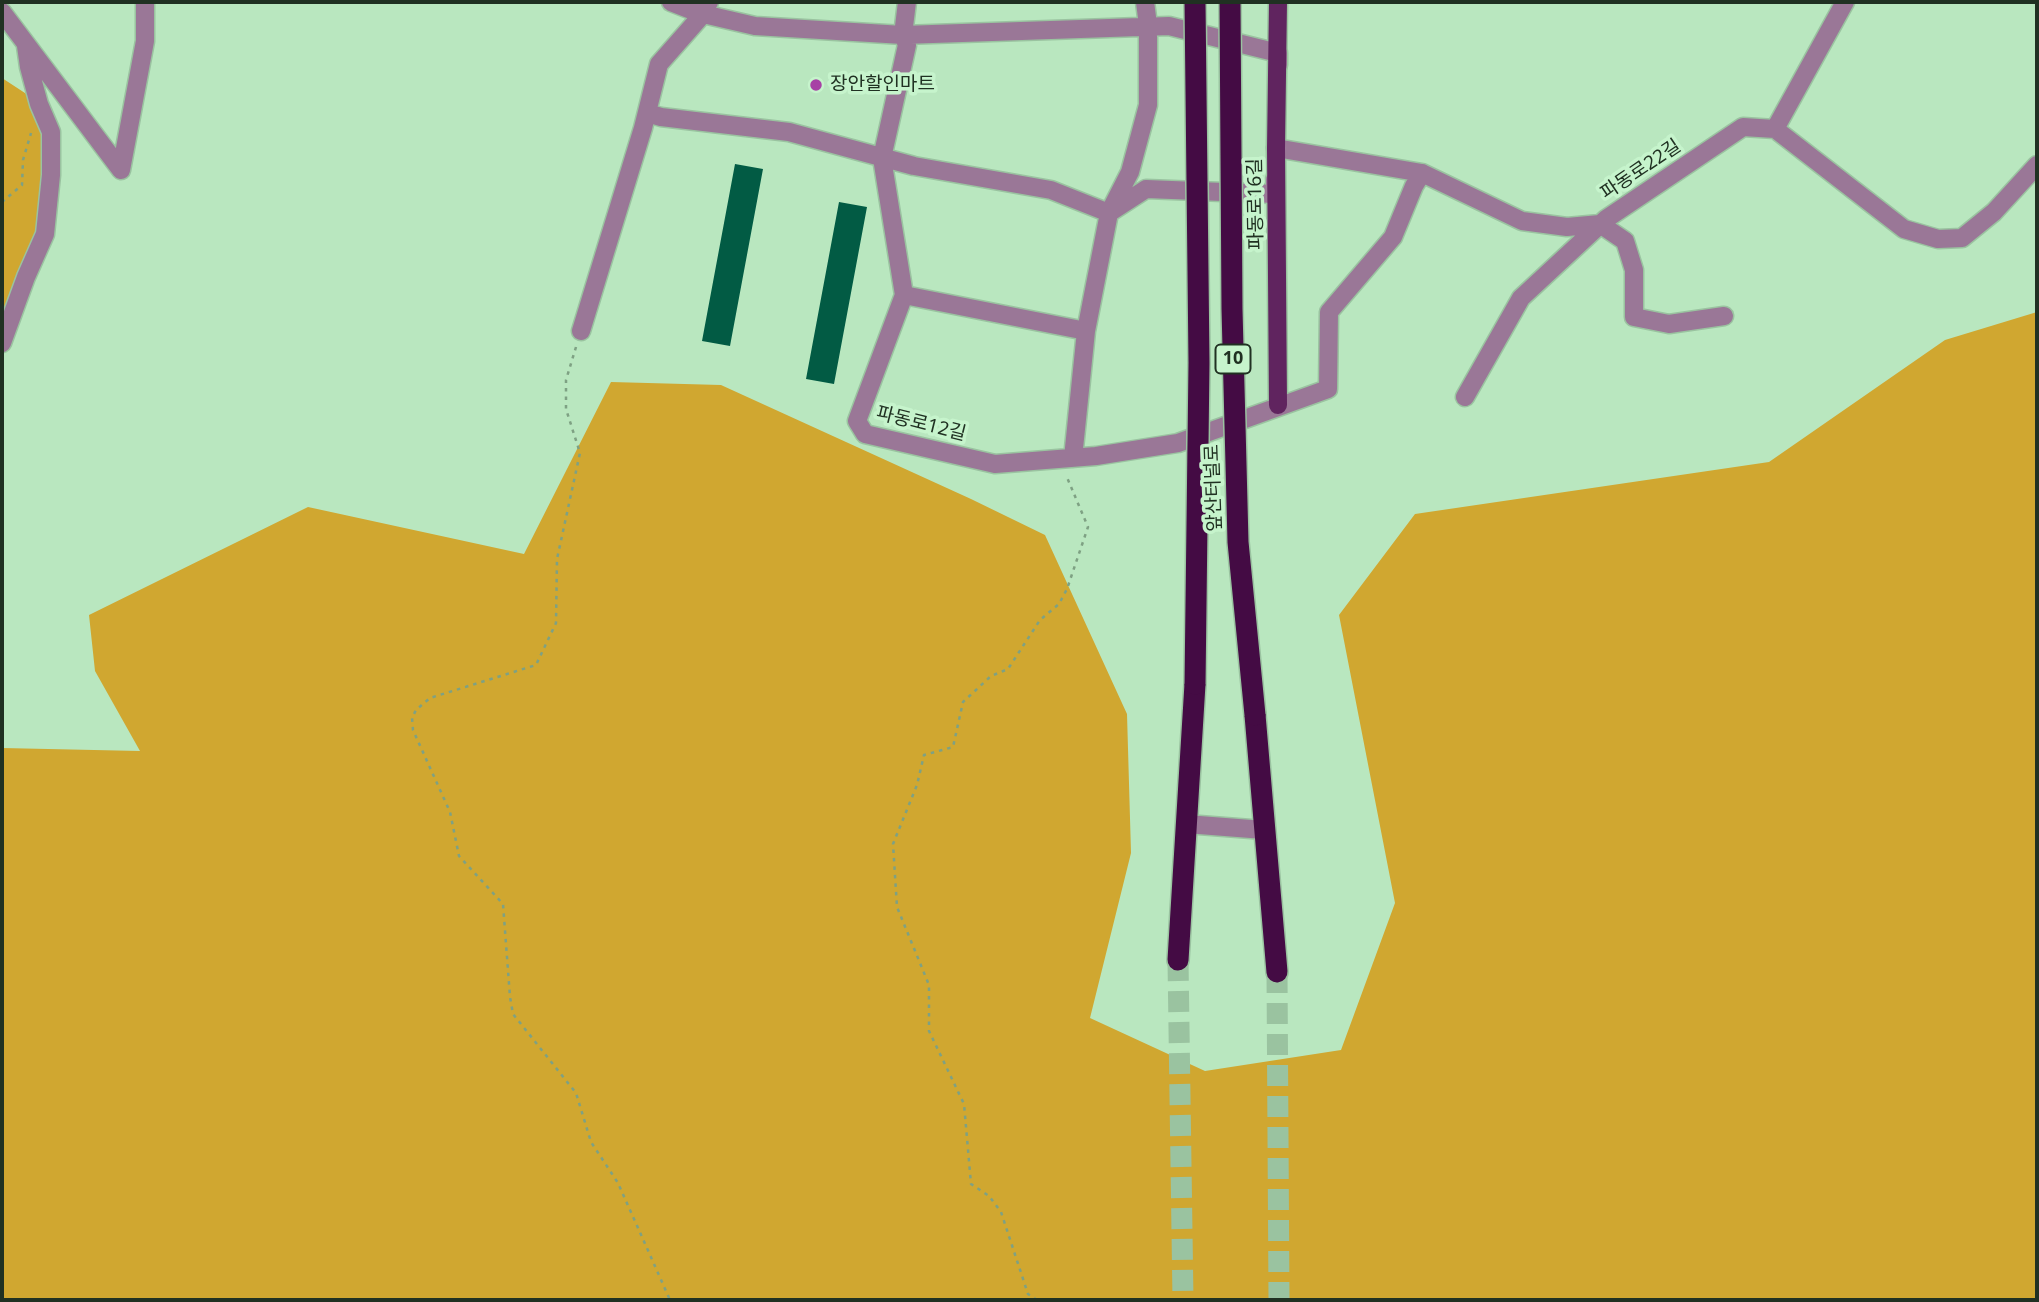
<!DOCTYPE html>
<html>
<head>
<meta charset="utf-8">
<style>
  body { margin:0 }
  #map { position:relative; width:2039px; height:1302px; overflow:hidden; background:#b9e7bf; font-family:"Noto Sans",sans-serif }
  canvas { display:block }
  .frame { position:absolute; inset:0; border:4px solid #203122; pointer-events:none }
</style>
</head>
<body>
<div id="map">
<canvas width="2039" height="1302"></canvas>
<div class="frame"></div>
</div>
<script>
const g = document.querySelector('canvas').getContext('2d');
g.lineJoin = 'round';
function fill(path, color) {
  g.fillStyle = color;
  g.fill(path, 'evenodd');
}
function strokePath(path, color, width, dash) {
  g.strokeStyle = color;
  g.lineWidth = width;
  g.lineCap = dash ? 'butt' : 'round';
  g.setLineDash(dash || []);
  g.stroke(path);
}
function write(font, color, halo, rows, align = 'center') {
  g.font = font + ' "Noto Sans","Noto Sans KR",sans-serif';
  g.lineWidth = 7;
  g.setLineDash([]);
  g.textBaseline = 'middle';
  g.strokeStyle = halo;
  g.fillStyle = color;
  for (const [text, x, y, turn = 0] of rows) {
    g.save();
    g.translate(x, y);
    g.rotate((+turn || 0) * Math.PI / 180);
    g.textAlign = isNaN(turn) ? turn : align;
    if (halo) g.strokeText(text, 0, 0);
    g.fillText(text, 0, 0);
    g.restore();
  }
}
const green = new Path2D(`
  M2,78L28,95L56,158L46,256L2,329Z
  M2037,312V1300H2V748L140,751L95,671L89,615L308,507L524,554L611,382L721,385L971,499L1045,535L1127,714L1131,853L1090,1018L1205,1071L1341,1050L1395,903L1339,615L1415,514L1769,462L1945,340Z`);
const building = new Path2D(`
  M735,164L763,169L730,346L702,341Z
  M839,202L867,207L834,384L806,379Z`);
const highwayTunnel = new Path2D(`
  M1178,960L1183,1300
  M1277,972L1279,1300`);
const path = new Path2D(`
  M2,202L22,185L23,160L31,133
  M576,347L566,380V409L580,453L557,559L556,623L536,665L430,698L416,710L412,718L413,730L450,812L459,856L503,904L510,997L513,1014L576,1093L591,1142L618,1183L670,1300
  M1037,1300L1028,1294L1001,1212L989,1196L971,1184L964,1104L929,1031V985L897,907L893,844L917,785L924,755L953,747L963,702L991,676L1008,669L1040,620L1059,604L1067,589L1088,527L1066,475`);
const minor = new Path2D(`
  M671,2L699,13L755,26L903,35L1169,26L1278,53V65
  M907,2L903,35L907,45L882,158L904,295L857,421L865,434L995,464L1096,456L1178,443L1328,389L1329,312L1393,237L1414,186L1422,173
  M2,12L121,170L145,41V2
  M647,113L661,117L789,132L914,166L1051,190L1109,213L1146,189L1275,194V180
  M1775,129L1904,229L1938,239L1962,238L1994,212L2037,165
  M1276,148L1422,173L1522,221L1567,227L1600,224L1625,241L1634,270V317L1669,324L1724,316
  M904,295L1086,331
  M581,331L643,128L659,64L703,14L709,2
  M2,343L26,277L45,234L51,175V132L39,104L29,67L26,46
  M1465,397L1521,298L1606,219L1743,127L1775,129L1845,2
  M1073,458L1086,331L1109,213L1130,172L1148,105V25L1145,2
  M1186,824L1264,830`);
const major = new Path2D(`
  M1278,2L1276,148L1278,405`);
const highway = new Path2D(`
  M1255,715L1277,972
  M1178,960L1195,684`);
const highwayBridge = new Path2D(`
  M1230,2L1232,309L1238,542L1255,715
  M1195,684L1199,363L1195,2`);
const markers = [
  [816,85,7,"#a741a5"]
];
const shields = [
  [1233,359,35]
];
const shieldNames = [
  ["10",1233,359]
];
const poiNames = [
  ["장안할인마트",830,85]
];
const streetNames = [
  ["파동로22길",1641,170,-34],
  ["파동로16길",1256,204,-91],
  ["파동로12길",921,424,14],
  ["앞산터널로",1214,488,-92]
];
fill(green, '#d0a730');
fill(building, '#025b44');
strokePath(highwayTunnel, '#9ac3a0', 21, [21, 10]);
strokePath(minor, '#9ac3a0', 21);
strokePath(major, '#9ac3a0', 21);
strokePath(highway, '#9ac3a0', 24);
strokePath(path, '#7ea183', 2.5, [3.5, 5]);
strokePath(minor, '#9a7797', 18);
strokePath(major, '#60245f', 18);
strokePath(highway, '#440b44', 21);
strokePath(highwayBridge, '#9ac3a0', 24, []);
strokePath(highwayBridge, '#440b44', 21);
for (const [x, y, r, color] of markers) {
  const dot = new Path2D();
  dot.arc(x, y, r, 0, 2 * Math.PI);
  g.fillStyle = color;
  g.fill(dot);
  strokePath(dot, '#c6f4cc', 2.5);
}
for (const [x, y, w] of shields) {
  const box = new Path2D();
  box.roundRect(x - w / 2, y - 14.5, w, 29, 5);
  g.fillStyle = '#c6f4cc';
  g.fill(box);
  strokePath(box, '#203122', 2);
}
write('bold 18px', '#203122', null, shieldNames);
write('19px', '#203122', '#c6f4cc', poiNames, 'left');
write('19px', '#203122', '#c6f4cc', streetNames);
</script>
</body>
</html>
